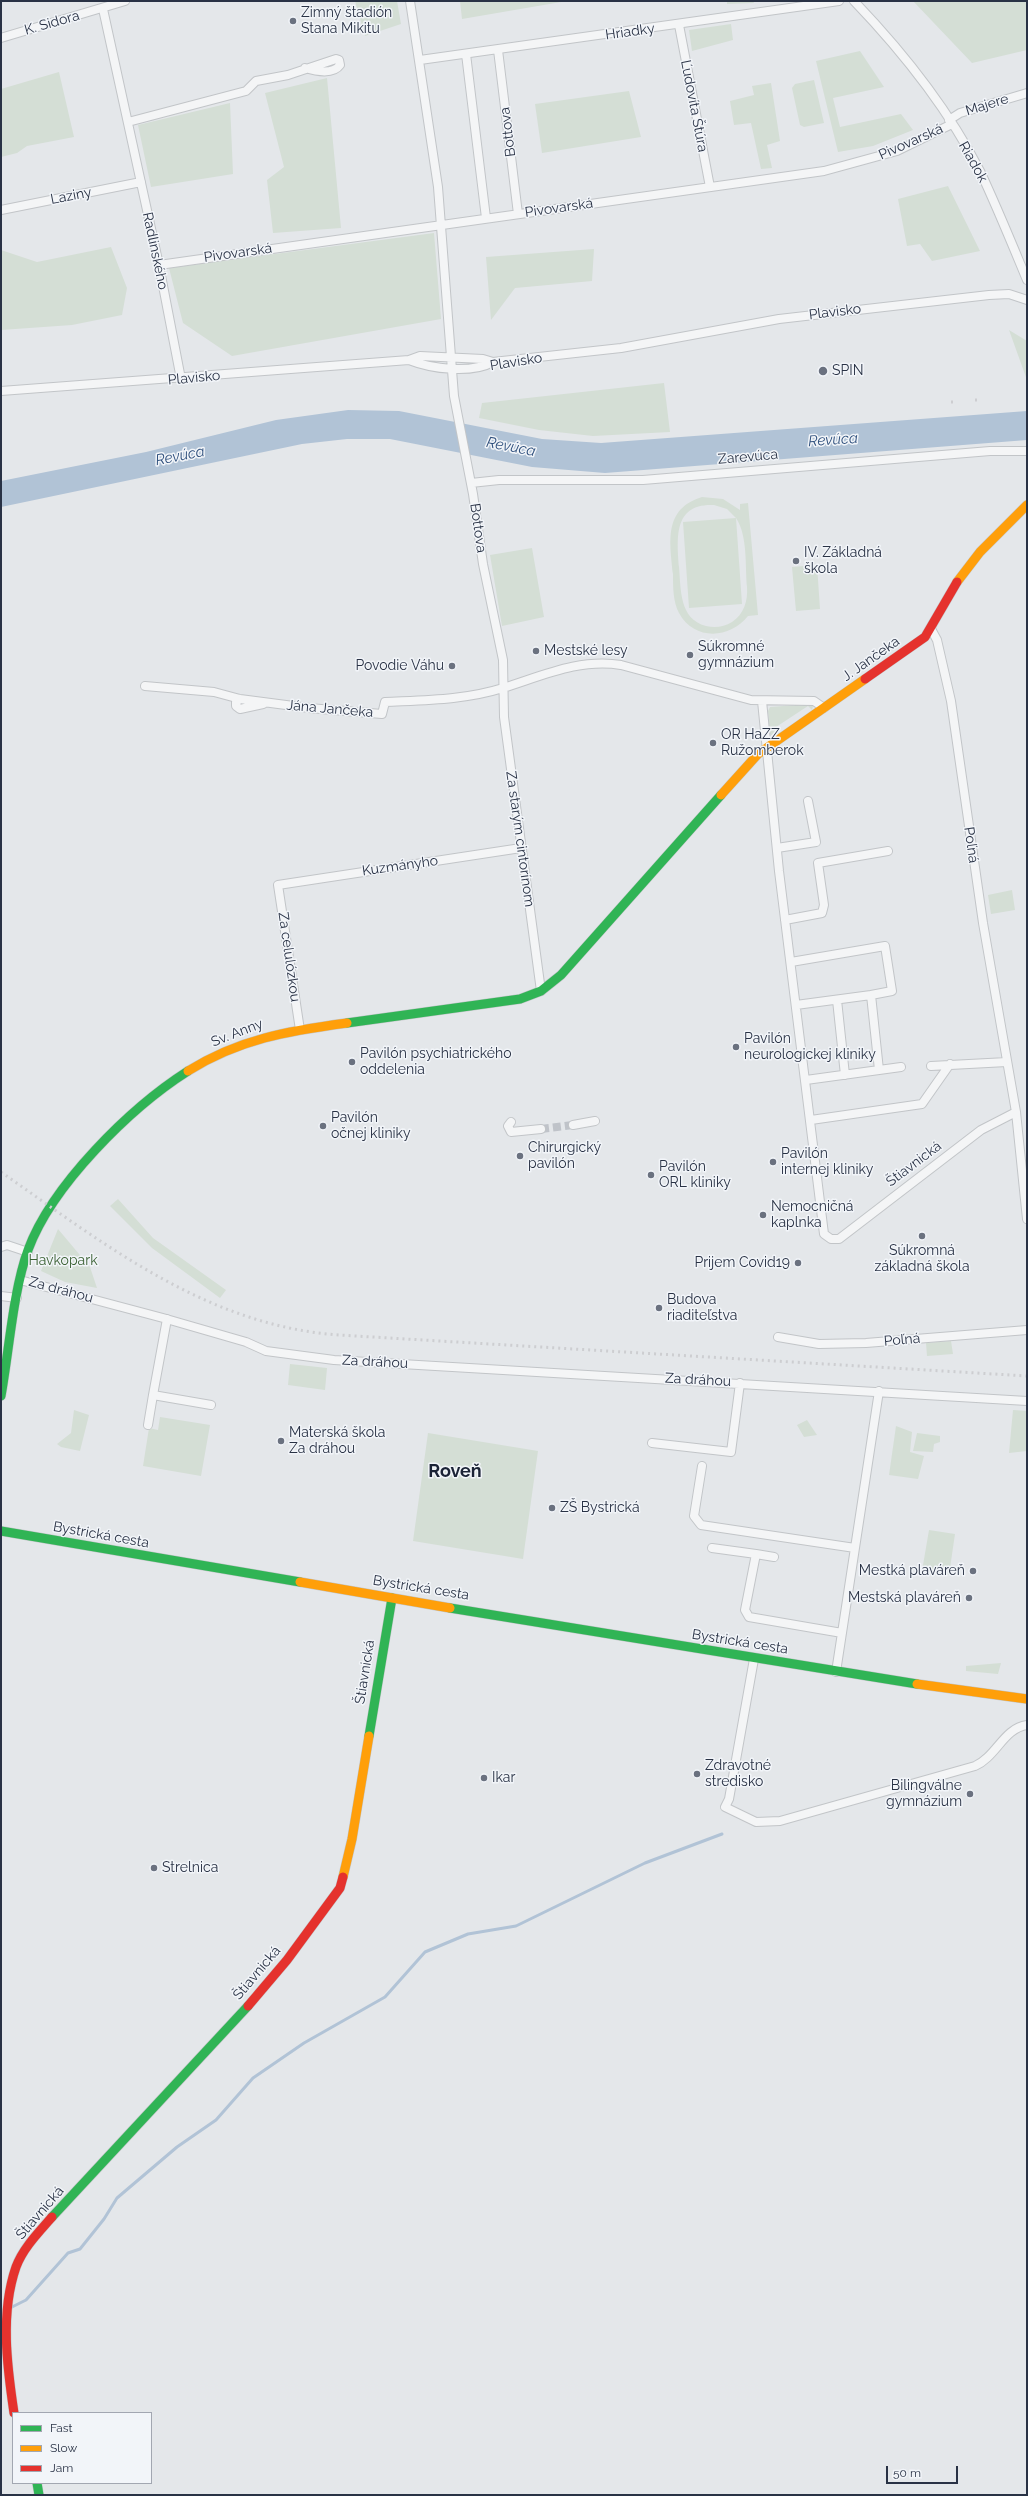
<!DOCTYPE html>
<html>
<head>
<meta charset="utf-8">
<style>
  body { margin:0 }
  #map { position:relative; width:1028px; height:2496px; overflow:hidden; background:#e4e7ea; font-family:Raleway,sans-serif }
  canvas { display:block }
  .frame { position:absolute; inset:0; border:2px solid #293245; pointer-events:none }
  .legend { position:absolute; left:12px; top:2412px; width:140px; height:72px; box-sizing:border-box; background:#f2f5f9; border:1px solid #a2a7b1; margin:0; padding:5px 7px; list-style:none; font-size:12px; color:#293245 }
  .legend li { display:flex; align-items:center; gap:8px; height:20px }
  .legend b { width:20px; border:1px solid #a2a7b1 }
  .scale { position:absolute; left:886px; top:2466px; width:72px; height:18px; box-sizing:border-box; border:2px solid #293245; border-top:0; padding-left:5px; font-size:12px; line-height:14px; white-space:nowrap; color:#293245; -webkit-text-stroke:3px #f2f5f9; paint-order:stroke }
</style>
</head>
<body>
<div id="map">
<canvas width="1028" height="2496"></canvas>
<div class="frame"></div>
<ul class="legend">
<li><b style="height:5px;background:#30b455"></b>Fast</li>
<li><b style="height:5px;background:#ff9f0a"></b>Slow</li>
<li><b style="height:5px;background:#e5322d"></b>Jam</li>
</ul>
<div class="scale">50 m</div>
</div>
<script>
const g = document.querySelector('canvas').getContext('2d');
g.lineJoin = 'round';
function fill(path, color) {
  g.fillStyle = color;
  g.fill(path, 'evenodd');
}
function strokePath(path, color, width, dash) {
  g.strokeStyle = color;
  g.lineWidth = width;
  g.lineCap = dash ? 'butt' : 'round';
  g.setLineDash(dash || []);
  g.stroke(path);
}
function write(font, color, halo, rows, align = 'center') {
  g.font = font + ' Raleway,sans-serif';
  g.lineWidth = 3;
  g.setLineDash([]);
  g.textBaseline = 'middle';
  g.strokeStyle = halo;
  g.fillStyle = color;
  for (const [text, x, y, turn = 0] of rows) {
    g.save();
    g.translate(x, y);
    g.rotate((+turn || 0) * Math.PI / 180);
    g.textAlign = isNaN(turn) ? turn : align;
    if (halo) g.strokeText(text, 0, 0);
    g.fillText(text, 0, 0);
    g.restore();
  }
}
const green = new Path2D(`
  M355,1H397L401,24L365,36Z
  M460,1H567L462,19Z
  M727,1H753L754,3L727,4Z
  M913,1H1027V50L972,63Z
  M731,24L733,40L692,51L689,30Z
  M860,51L884,87L833,98L840,127L901,114L913,130L873,146L838,152L816,61Z
  M59,72L74,137L27,146L17,153L1,157V89Z
  M327,78L341,228L273,233L267,180L284,167L265,93Z
  M814,80L824,123L804,127L800,125L792,88L795,84Z
  M771,83L780,141L767,145L772,168L761,169L751,123L734,125L730,101L754,95L752,86Z
  M629,91L641,137L542,153L535,104Z
  M230,103L233,174L151,187L138,125Z
  M948,186L980,251L932,261L920,244L907,246L898,199Z
  M434,233L441,319L232,356L183,323L169,268Z
  M111,247L127,288L122,315L72,325L1,330V250L37,262Z
  M594,249L592,281L515,288L491,320L486,257Z
  M1009,330L1027,341V380Z
  M664,383L670,432L593,436L539,430L479,418L482,403Z
  M702,497L723,499L740,510V504L748,503L758,615L748,616C730,639 694,641 679,613C673,602 673,587 673,574C670,542 663,509 702,497ZM714,505L727,509L736,518L683,522L689,608L742,604L736,518C748,536 745,566 747,587C748,601 744,614 732,622C724,627 715,628 706,626C679,619 681,589 679,567C677,538 673,503 714,505Z
  M532,548L544,617L502,626L490,555Z
  M817,565L820,609L796,611L792,567Z
  M809,704L813,706L812,710L808,706L776,727L780,734L774,738L770,734L768,711L770,707Z
  M1012,890L1015,910L991,914L988,895Z
  M118,1199L153,1238L226,1290L220,1298L152,1248L110,1206Z
  M58,1229L90,1267L97,1288L65,1282L41,1271Z
  M951,1341L953,1354L927,1356L926,1343Z
  M290,1364L327,1368L325,1390L288,1385Z
  M74,1410L89,1415L80,1451L61,1447L57,1444L71,1433Z
  M1013,1410L1027,1411V1451L1009,1453Z
  M160,1417L210,1425L201,1476L143,1466L149,1428L158,1430Z
  M807,1420L817,1435L804,1437L797,1425Z
  M896,1426L912,1432L910,1452L924,1456L918,1479L889,1475Z
  M428,1433L538,1451L523,1559L413,1541Z
  M917,1433L940,1436V1442L934,1444L933,1452L913,1451Z
  M929,1530L955,1534L949,1575L922,1571Z
  M1001,1663L998,1674L966,1671V1666Z`);
const water = new Path2D(`
  M348,410L399,411L542,439L601,443L1027,411V440L605,473L532,467L390,439H347L302,444L1,507V481L146,452L276,420Z`);
const stream = new Path2D(`
  M10,2308L26,2300L68,2253L80,2249L104,2219L117,2198L177,2147L216,2120L253,2078L304,2043L385,1997L425,1952L468,1934L516,1926L645,1863L722,1834`);
const streetTunnel = new Path2D(`
  M541,1129L573,1125`);
const street = new Path2D(`
  M410,1L438,187L454,396L473,494L483,564L503,660L504,717L541,991
  M854,1C902,51 948,109 980,171C997,207 1012,244 1027,280
  M103,9L159,265L181,379
  M679,25L710,187
  M1,38L125,1
  M498,50L518,214
  M466,54L486,218
  M420,60L839,1
  M949,120L960,113L1027,93
  M128,122L246,91L256,81L288,75L336,59L339,60L340,65C333,75 315,71 305,68
  M1,210L141,182
  M159,265L824,171L897,151L952,124
  M409,360L420,356L483,359L493,362
  M1,391L409,360C432,369 471,374 493,362L621,348L779,319L989,295L1009,294L1027,300
  M471,483L499,480H643L990,451H1027
  M931,629L937,640L951,701L983,923L1016,1112L1027,1219
  M145,686L214,692L240,699L309,708L382,714L385,702C425,700 465,700 503,688C542,676 580,658 621,665L751,700L814,701L824,708
  M240,699L236,702V706L240,709L263,704
  M762,701L779,871L824,1234L831,1239H839L981,1130L1016,1112
  M777,848L816,842L808,801
  M785,920L822,913L824,905L818,863L888,851
  M791,962L885,946L892,991L871,995
  M837,1000L845,1075
  M796,1005L871,995L879,1070
  M300,1030L278,885L521,848
  M931,1066L1007,1062
  M806,1080L901,1067
  M811,1120L922,1104L950,1064
  M511,1122L508,1126L511,1132L541,1129
  M573,1125L595,1121
  M1,1247L7,1245L28,1252
  M20,1280L163,1318L246,1342L266,1351L334,1360L1027,1401
  M1,1296L17,1298
  M167,1319L153,1395L211,1405
  M778,1337L819,1344L866,1343L1027,1330
  M148,1425L153,1395
  M652,1443L731,1452L740,1383
  M702,1466L694,1516L701,1525L855,1548
  M712,1548L756,1554
  M774,1557L756,1554L745,1610L749,1617L842,1633
  M754,1659L729,1799L725,1807L756,1822L780,1821L975,1766C996,1757 1004,1728 1027,1725
  M836,1672L879,1391`);
const fast = new Path2D(`
  M347,1023L520,999L541,991L561,975L721,795
  M1,1396C9,1352 13,1291 28,1250C52,1185 130,1108 188,1071
  M1,1531L300,1582
  M450,1608L917,1684
  M369,1736L392,1598
  M52,2217L248,2006
  M37,2483L39,2495`);
const slow = new Path2D(`
  M957,582L980,552L1027,505
  M721,795L758,754L865,679
  M188,1071C239,1039 288,1031 347,1023
  M300,1582L450,1608
  M917,1684L1027,1699
  M343,1877L352,1839L369,1736`);
const jam = new Path2D(`
  M865,679L925,637L957,582
  M248,2006L287,1960L340,1888L343,1877
  M14,2413C7,2366 0,2313 16,2267C23,2248 39,2232 52,2217`);
const rail = new Path2D(`
  M975,400H979
  M951,402H956
  M1,1172C104,1244 208,1326 339,1335L1027,1376`);
const markers = [
  [293,21,4,"#6a717f"],
  [823,371,5,"#6a717f"],
  [796,561,4,"#6a717f"],
  [536,651,4,"#6a717f"],
  [690,655,4,"#6a717f"],
  [452,666,4,"#6a717f"],
  [713,743,4,"#6a717f"],
  [736,1047,4,"#6a717f"],
  [352,1062,4,"#6a717f"],
  [323,1126,4,"#6a717f"],
  [520,1156,4,"#6a717f"],
  [773,1162,4,"#6a717f"],
  [651,1175,4,"#6a717f"],
  [763,1215,4,"#6a717f"],
  [922,1236,4,"#6a717f"],
  [798,1263,4,"#6a717f"],
  [659,1308,4,"#6a717f"],
  [281,1441,4,"#6a717f"],
  [552,1508,4,"#6a717f"],
  [973,1571,4,"#6a717f"],
  [969,1598,4,"#6a717f"],
  [697,1774,4,"#6a717f"],
  [484,1778,4,"#6a717f"],
  [970,1794,4,"#6a717f"],
  [154,1868,4,"#6a717f"]
];
const poiNames = [
  ["Zimný štadión",301,13],
  ["Stana Mikitu",301,29],
  ["SPIN",832,371],
  ["IV. Základná",804,553],
  ["škola",804,569],
  ["Súkromné",698,647],
  ["gymnázium",698,663],
  ["Mestské lesy",544,651],
  ["Povodie Váhu",444,666,"right"],
  ["OR HaZZ",721,735],
  ["Ružomberok",721,751],
  ["Pavilón",744,1039],
  ["neurologickej kliniky",744,1055],
  ["Pavilón psychiatrického",360,1054],
  ["oddelenia",360,1070],
  ["Pavilón",331,1118],
  ["očnej kliniky",331,1134],
  ["Chirurgický",528,1148],
  ["pavilón",528,1164],
  ["Pavilón",781,1154],
  ["internej kliniky",781,1170],
  ["Pavilón",659,1167],
  ["ORL kliniky",659,1183],
  ["Nemocničná",771,1207],
  ["kaplnka",771,1223],
  ["Súkromná",922,1251,"center"],
  ["základná škola",922,1267,"center"],
  ["Prijem Covid19",790,1263,"right"],
  ["Budova",667,1300],
  ["riaditeľstva",667,1316],
  ["Materská škola",289,1433],
  ["Za dráhou",289,1449],
  ["ZŠ Bystrická",560,1508],
  ["Mestká plaváreň",965,1571,"right"],
  ["Mestská plaváreň",961,1598,"right"],
  ["Zdravotné",705,1766],
  ["stredisko",705,1782],
  ["Ikar",492,1778],
  ["Bilingválne",962,1786,"right"],
  ["gymnázium",962,1802,"right"],
  ["Strelnica",162,1868]
];
const streetNames = [
  ["K. Sidora",52,23,-16],
  ["Hriadky",630,32,-8],
  ["Majere",987,105,-17],
  ["Ľudovíta Štúra",694,106,79],
  ["Bottova",508,132,-97],
  ["Pivovarská",911,142,-24],
  ["Riadok",973,162,61],
  ["Laziny",71,196,-11],
  ["Pivovarská",559,208,-8],
  ["Radlinského",155,251,78],
  ["Pivovarská",238,253,-8],
  ["Plavisko",835,312,-7],
  ["Plavisko",516,362,-9],
  ["Plavisko",194,378,-5],
  ["Zarevúca",748,457,-5],
  ["Bottova",478,528,82],
  ["J. Jančeka",871,659,-35],
  ["Jána Jančeka",330,709,5],
  ["Za starým cintorínom",520,839,82],
  ["Poľná",971,845,82],
  ["Kuzmányho",400,866,-8],
  ["Za celulózkou",289,957,82],
  ["Sv. Anny",237,1033,-21],
  ["Štiavnická",914,1164,-37],
  ["Za dráhou",61,1290,15],
  ["Poľná",902,1340,-5],
  ["Za dráhou",375,1362,3],
  ["Za dráhou",698,1380,3],
  ["Bystrická cesta",101,1535,10],
  ["Bystrická cesta",421,1588,9],
  ["Bystrická cesta",740,1642,9],
  ["Štiavnická",365,1672,-81],
  ["Štiavnická",257,1973,-50],
  ["Štiavnická",40,2213,-49]
];
const parkNames = [
  ["Havkopark",63,1261]
];
const waterNames = [
  ["Revúca",833,440,-4],
  ["Revúca",511,447,11],
  ["Revúca",180,456,-11]
];
const districtNames = [
  ["Roveň",455,1472]
];
fill(green, '#d4ded5');
fill(water, '#b1c3d6');
strokePath(stream, '#b1c3d6', 3);
strokePath(streetTunnel, '#bfc3c9', 8, [8, 4]);
strokePath(street, '#c2c5c8', 10);
strokePath(fast, '#c2c5c8', 10);
strokePath(slow, '#c2c5c8', 10);
strokePath(jam, '#c2c5c8', 10);
strokePath(street, '#f4f5f6', 8);
strokePath(fast, '#30b455', 9);
strokePath(slow, '#ff9f0a', 9);
strokePath(jam, '#e5322d', 9);
strokePath(rail, '#cdced1', 3, [2, 4]);
for (const [x, y, r, color] of markers) {
  const dot = new Path2D();
  dot.arc(x, y, r, 0, 2 * Math.PI);
  g.fillStyle = color;
  g.fill(dot);
  strokePath(dot, '#f2f5f9', 1.5);
}
write('14px', '#293245', '#f2f5f9', poiNames, 'left');
write('14px', '#293245', '#f2f5f9', streetNames);
write('14px', '#3c6235', '#f2f5f9', parkNames);
write('italic 15px', '#2f507d', '#f2f5f9', waterNames);
write('bold 18px', '#1b2336', '#f2f5f9', districtNames);
</script>
</body>
</html>
